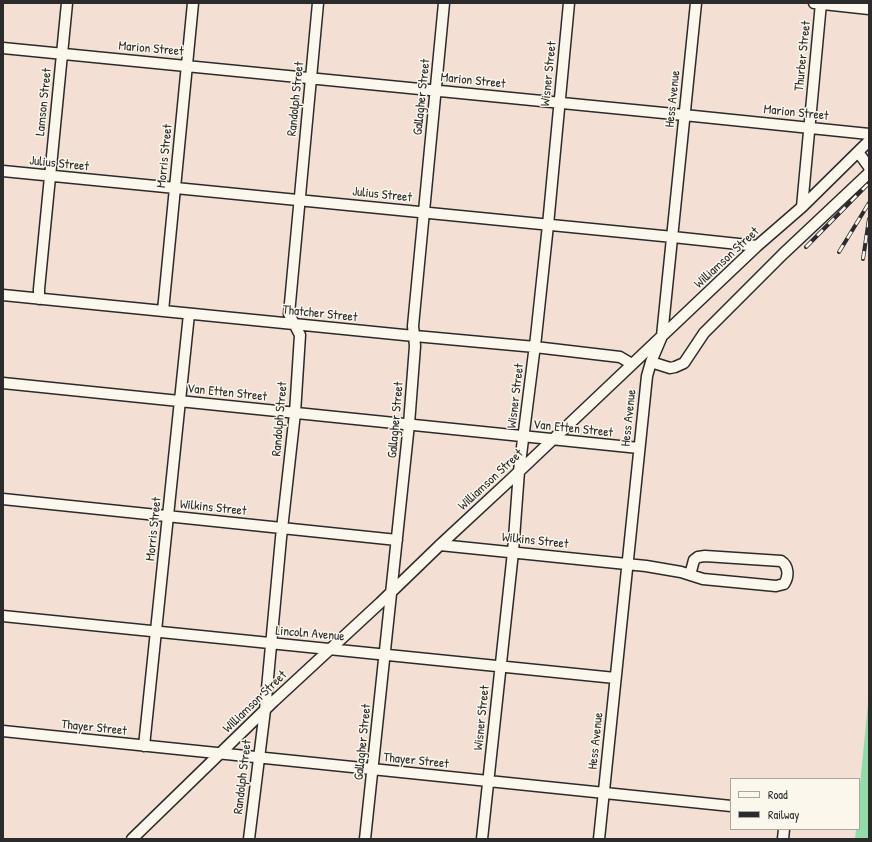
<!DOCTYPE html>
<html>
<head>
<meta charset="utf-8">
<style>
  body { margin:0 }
  #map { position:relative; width:872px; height:842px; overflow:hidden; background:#f4dfd5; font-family:"Patrick Hand",sans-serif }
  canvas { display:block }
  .frame { position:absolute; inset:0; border:4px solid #2b2b2b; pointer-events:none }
  .legend { position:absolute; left:730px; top:778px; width:130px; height:52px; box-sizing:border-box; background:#fbf7ec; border:1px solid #a8a59f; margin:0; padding:5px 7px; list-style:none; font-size:12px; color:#2b2b2b }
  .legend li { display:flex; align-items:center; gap:8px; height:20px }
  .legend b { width:20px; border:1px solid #a8a59f }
</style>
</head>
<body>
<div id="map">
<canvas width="872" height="842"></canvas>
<div class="frame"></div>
<ul class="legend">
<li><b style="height:5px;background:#fbf7ec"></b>Road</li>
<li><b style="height:5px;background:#2b2b2b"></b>Railway</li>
</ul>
</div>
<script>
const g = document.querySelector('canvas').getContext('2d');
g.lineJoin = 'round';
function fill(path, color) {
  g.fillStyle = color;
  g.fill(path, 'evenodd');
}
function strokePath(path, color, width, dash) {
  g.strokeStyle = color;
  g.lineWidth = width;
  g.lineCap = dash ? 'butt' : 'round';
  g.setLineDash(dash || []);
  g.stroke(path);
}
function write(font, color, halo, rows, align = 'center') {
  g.font = font + ' "Patrick Hand",sans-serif';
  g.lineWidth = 3;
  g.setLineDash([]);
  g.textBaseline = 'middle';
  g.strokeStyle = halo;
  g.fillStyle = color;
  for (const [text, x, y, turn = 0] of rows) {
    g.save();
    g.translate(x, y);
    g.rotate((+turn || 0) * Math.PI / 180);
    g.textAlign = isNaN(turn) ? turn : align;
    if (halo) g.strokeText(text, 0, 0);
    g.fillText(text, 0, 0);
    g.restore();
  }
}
const green = new Path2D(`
  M869,693V839H855L856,829H859V795Z`);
const minor = new Path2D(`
  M814,3L869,9
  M3,48L684,115L869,134
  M858,152L869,167
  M3,171L673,237L757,246
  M802,207L821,3
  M3,295L404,335L535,347L620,357L632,364
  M39,299V289L67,3
  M163,311L193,3
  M651,362L670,368L675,367L684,363L704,333L783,254L868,174L869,172
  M3,383L639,448
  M3,499L397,540
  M440,545L646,566L681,572L703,579L776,586L784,584C789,577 789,566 781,561L705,556L698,557L694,560L690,575
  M3,616L615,678
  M3,731L731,806
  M144,746L189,314
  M132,839L274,701L380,603L440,545L509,481L757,246L802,207L869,141
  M249,839L265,710L281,538L295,413L300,335L289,314L318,3
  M365,839L409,424L415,346L413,326L444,3
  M482,839L513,552L519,471L536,337L548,225L569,3
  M599,839L647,376L651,362L662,336L696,3
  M783,839L784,829`);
const rail = new Path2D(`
  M806,247L869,183
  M839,252L869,203
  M863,259L869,219`);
const streetNames = [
  ["Marion Street",151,49,5],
  ["Thurber Street",803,56,-84],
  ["Wisner Street",549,74,-84],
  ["Marion Street",473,81,6],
  ["Gallagher Street",422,97,-84],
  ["Randolph Street",296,99,-84],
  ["Hess Avenue",673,99,-84],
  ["Lamson Street",44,102,-84],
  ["Marion Street",796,113,6],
  ["Morris Street",165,156,-84],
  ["Julius Street",59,164,6],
  ["Julius Street",382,195,6],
  ["Williamson Street",727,258,-43],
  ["Thatcher Street",320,314,6],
  ["Van Etten Street",227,393,6],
  ["Wisner Street",516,396,-83],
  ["Hess Avenue",629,418,-84],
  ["Randolph Street",280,419,-85],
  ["Gallagher Street",396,420,-85],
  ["Van Etten Street",573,429,6],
  ["Williamson Street",491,480,-43],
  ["Wilkins Street",213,508,6],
  ["Morris Street",154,529,-84],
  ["Wilkins Street",535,541,6],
  ["Lincoln Avenue",310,634,5],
  ["Williamson Street",255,702,-44],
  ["Wisner Street",482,718,-84],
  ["Thayer Street",94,728,6],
  ["Hess Avenue",596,741,-84],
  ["Gallagher Street",363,742,-84],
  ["Thayer Street",416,761,6],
  ["Randolph Street",243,777,-83]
];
fill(green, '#94dbaa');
strokePath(minor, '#2b2b2b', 13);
strokePath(minor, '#fbf7ec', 10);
strokePath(rail, '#2b2b2b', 4);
strokePath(rail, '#fbf7ec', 2.5, [8]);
write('13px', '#2b2b2b', '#fbf7ec', streetNames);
</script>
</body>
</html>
